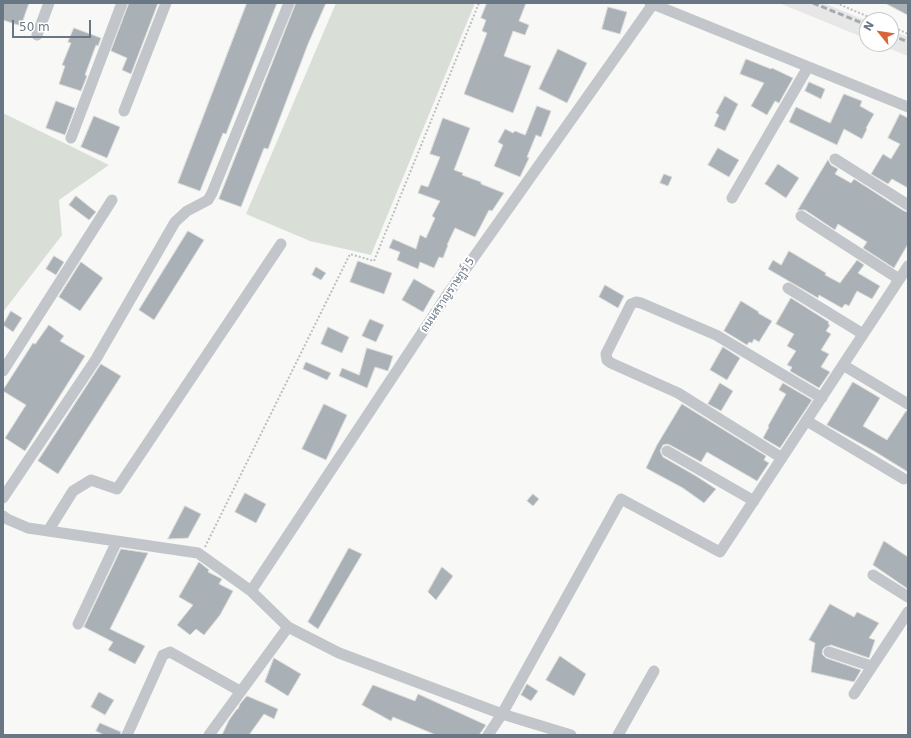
<!DOCTYPE html>
<html>
<head>
<meta charset="utf-8">
<style>
  body { margin:0 }
  #map { position:relative; width:911px; height:738px; overflow:hidden; background:#f8f8f6; font-family:"DejaVu Sans",sans-serif }
  canvas { display:block }
  .frame { position:absolute; inset:0; border:4px solid #697784; pointer-events:none }
  .north { position:absolute; left:859px; top:12px; width:40px; height:40px; box-sizing:border-box; background:#fff; border:1px solid #c3c9ce; border-radius:50%; rotate:300deg; font-size:11px; font-weight:700; line-height:16px; text-align:center; color:#697784 }
  .north::after { content:''; display:block; margin:auto; width:14px; height:18px; background:#d66638; clip-path:polygon(50% 0,100% 100%,50% 72%,0 100%) }
  .scale { position:absolute; left:12px; top:20px; width:79px; height:18px; box-sizing:border-box; border:2px solid #697784; border-top:0; padding-left:5px; font-size:12px; line-height:14px; white-space:nowrap; color:#697784; -webkit-text-stroke:3px #fff; paint-order:stroke }
</style>
</head>
<body>
<div id="map">
<canvas width="911" height="738"></canvas>
<div class="frame"></div>
<div class="north">N</div>
<div class="scale">50 m</div>
</div>
<script>
const g = document.querySelector('canvas').getContext('2d');
g.lineJoin = 'round';
function fill(path, color) {
  g.fillStyle = color;
  g.fill(path, 'evenodd');
}
function strokePath(path, color, width, dash) {
  g.strokeStyle = color;
  g.lineWidth = width;
  g.lineCap = dash ? 'butt' : 'round';
  g.setLineDash(dash || []);
  g.stroke(path);
}
function write(font, color, halo, rows, align = 'center') {
  g.font = font + ' "DejaVu Sans",Sarabun,sans-serif';
  g.lineWidth = 4;
  g.setLineDash([]);
  g.textBaseline = 'middle';
  g.strokeStyle = halo;
  g.fillStyle = color;
  for (const [text, x, y, turn = 0] of rows) {
    g.save();
    g.translate(x, y);
    g.rotate((+turn || 0) * Math.PI / 180);
    g.textAlign = isNaN(turn) ? turn : align;
    if (halo) g.strokeText(text, 0, 0);
    g.fillText(text, 0, 0);
    g.restore();
  }
}
const built = new Path2D(`
  M779,3H824L867,21V39Z
  M891,30L908,37V56L878,44H891Z`);
const green = new Path2D(`
  M336,3H475L371,255L310,241L246,214Z
  M3,113L109,165L59,200L62,235L3,312Z`);
const building = new Path2D(`
  M4,3H29L21,26L3,20Z
  M129,3H158L131,74L122,70L127,58L111,51Z
  M247,3H277L226,134L223,133L200,191L178,183Z
  M296,3H326L308,44L268,149L264,148L241,207L219,199Z
  M487,3H526L519,21L529,25L525,35L513,31L504,56L531,66L513,113L464,94L487,33L482,31L486,20L481,18Z
  M885,3H908V15Z
  M608,7L627,12L620,34L602,29Z
  M74,28L101,38L98,46L96,45L85,75L87,76L81,91L59,84L65,66L62,65L71,43L68,42Z
  M558,49L587,63L567,103L539,89Z
  M746,59L771,69L772,68L793,78L779,103L775,101L767,115L751,106L764,83L740,74Z
  M809,82L825,89L821,99L805,91Z
  M844,94L862,101L860,106L874,114L866,128L867,129L862,139L844,129L837,145L789,122L796,107L830,123Z
  M725,96L738,104L725,131L714,126L719,115L716,113Z
  M56,101L75,108L65,135L46,128Z
  M537,106L551,111L541,137L536,135L527,157L529,158L520,177L494,166L503,145L498,142L505,129L513,133L515,131L525,135Z
  M900,114L908,118V188L892,179L888,184L871,174L883,154L891,159L900,144L888,138Z
  M94,116L120,127L107,158L81,147Z
  M443,118L470,128L454,170L463,173L462,175L481,182V184L504,193L492,211L489,210L475,237L455,228L447,245H448L443,258L439,257L434,268L420,262L418,269L397,260L400,252L389,248L393,239L416,249L420,235L426,238L435,218L432,216L440,201L418,193L421,185L428,187L440,157L430,154Z
  M718,148L739,160L729,177L708,165Z
  M828,160L831,165L838,169L835,174L851,183L854,179L904,211L908,212V244L894,268L863,248L867,242L838,224L835,230L805,210H798Z
  M778,164L799,178L786,198L765,184Z
  M664,174L672,177L668,186L660,183Z
  M76,196L96,212L89,220L69,205Z
  M188,231L204,240L154,320L139,310Z
  M789,251L826,273L825,275L840,283L857,260L864,265L858,273L880,286L872,299L857,291L849,306L845,304L842,308L819,295L818,298L768,269L773,260L781,265Z
  M54,256L64,262L56,275L46,269Z
  M358,261L392,273L384,294L350,282Z
  M81,262L103,278L80,311L59,297Z
  M316,267L326,273L321,280L312,275Z
  M414,279L435,291L423,312L402,300Z
  M605,285L624,296L618,308L599,297Z
  M791,298L829,322L828,324L830,325L826,331L831,334L821,350L829,354L821,367L830,372L819,388L790,371L792,367L787,365L796,351L787,346L794,334L776,324Z
  M741,301L759,312L758,313L772,321L759,342L754,339L752,343L749,342L747,345L724,331Z
  M11,311L22,318L13,332L3,325Z
  M370,319L384,325L376,342L362,336Z
  M49,325L64,336L60,341L85,356L25,451L5,438L26,405L3,391V390L33,343L35,344Z
  M328,327L349,337L342,353L321,344Z
  M723,347L740,358L727,380L710,370Z
  M367,348L393,356L388,371L375,367L367,388L339,376L342,368L359,375Z
  M306,362L331,373L327,380L303,369Z
  M101,364L121,376L58,474L38,461Z
  M853,382L880,398L863,426L887,440L906,411H908V472L874,451L827,425Z
  M720,383L733,391L721,411L708,404Z
  M783,383L812,400L780,448L763,438L769,427L768,426L786,394L779,390Z
  M324,404L347,415L326,460L302,449Z
  M682,404L766,456L764,460L769,463L757,481L707,452L701,462L670,445L667,444L663,445L660,451L663,457L696,476L716,489L704,503L683,488L646,468L657,445Z
  M245,493L266,504L256,523L235,512Z
  M533,494L539,499L533,506L527,501Z
  M185,506L201,514L188,538L168,539Z
  M884,541L908,557V589L873,565Z
  M349,548L362,554L318,629L308,622Z
  M121,549L148,553L110,629L145,646L135,664L108,650L113,642L84,627Z
  M199,562L209,570L208,572L222,579L219,584L233,591L220,615L204,635L196,629L190,635L177,625L193,605L179,597Z
  M442,567L453,576L436,600L428,592Z
  M830,604L854,617L857,612L879,623L869,638L875,640L869,658L831,645L825,647L823,649L822,654L826,658L861,670L854,682L811,672L815,643L809,640Z
  M560,656L586,674L574,696L546,680Z
  M274,658L301,674L288,696L265,682Z
  M527,684L538,691L531,701L521,695Z
  M373,685L415,701L418,694L486,725L479,735H436L393,717L391,721L362,705Z
  M99,692L114,700L105,715L91,707Z
  M247,696L278,709L274,719L264,714L249,735H222L229,720L237,709H238L240,704Z
  M100,723L121,732L120,735H104L96,731Z`);
const path = new Path2D(`
  M836,3L876,20
  M891,26L908,34
  M205,547L350,254L374,261L479,3`);
const minor = new Path2D(`
  M650,3L908,107
  M37,35L49,3
  M124,111L166,3
  M71,138L122,3
  M835,159L908,205
  M732,198L808,67
  M801,216L899,279
  M788,288L863,334
  M843,365L908,404
  M3,371L112,200
  M807,421L904,479
  M667,451L754,501
  M782,458L678,393L611,363L607,360L606,354L631,304L636,302L641,303L716,335L822,398
  M3,498L96,359L175,222L187,211L208,200L212,193L289,3
  M3,516L7,519L28,528L198,553L251,591L288,627L339,653L502,714L571,735
  M48,531L73,491L91,480L117,489L281,244
  M873,575L908,597
  M251,591L445,298L653,4
  M78,624L117,541
  M829,652L871,666
  M854,694L908,612
  M127,735L163,655L170,652L240,691
  M209,735L288,627
  M488,735L502,714L621,499L720,552L908,266
  M618,735L654,671`);
const rail = new Path2D(`
  M813,3L867,25
  M891,35L908,42`);
const streetNames = [
  ["ถนนสราญราษฎร์ 5",448,295,-56]
];
fill(built, '#e6e7e6');
fill(green, '#d9dfd7');
fill(building, '#a9b0b6');
strokePath(building, '#dadad8', 1);
strokePath(path, '#bcbec1', 2, [2, 2]);
strokePath(minor, '#c2c5c9', 11);
strokePath(rail, '#a5aaaf', 3, [6, 3]);
write('11px', '#697784', '#fff', streetNames);
</script>
</body>
</html>
